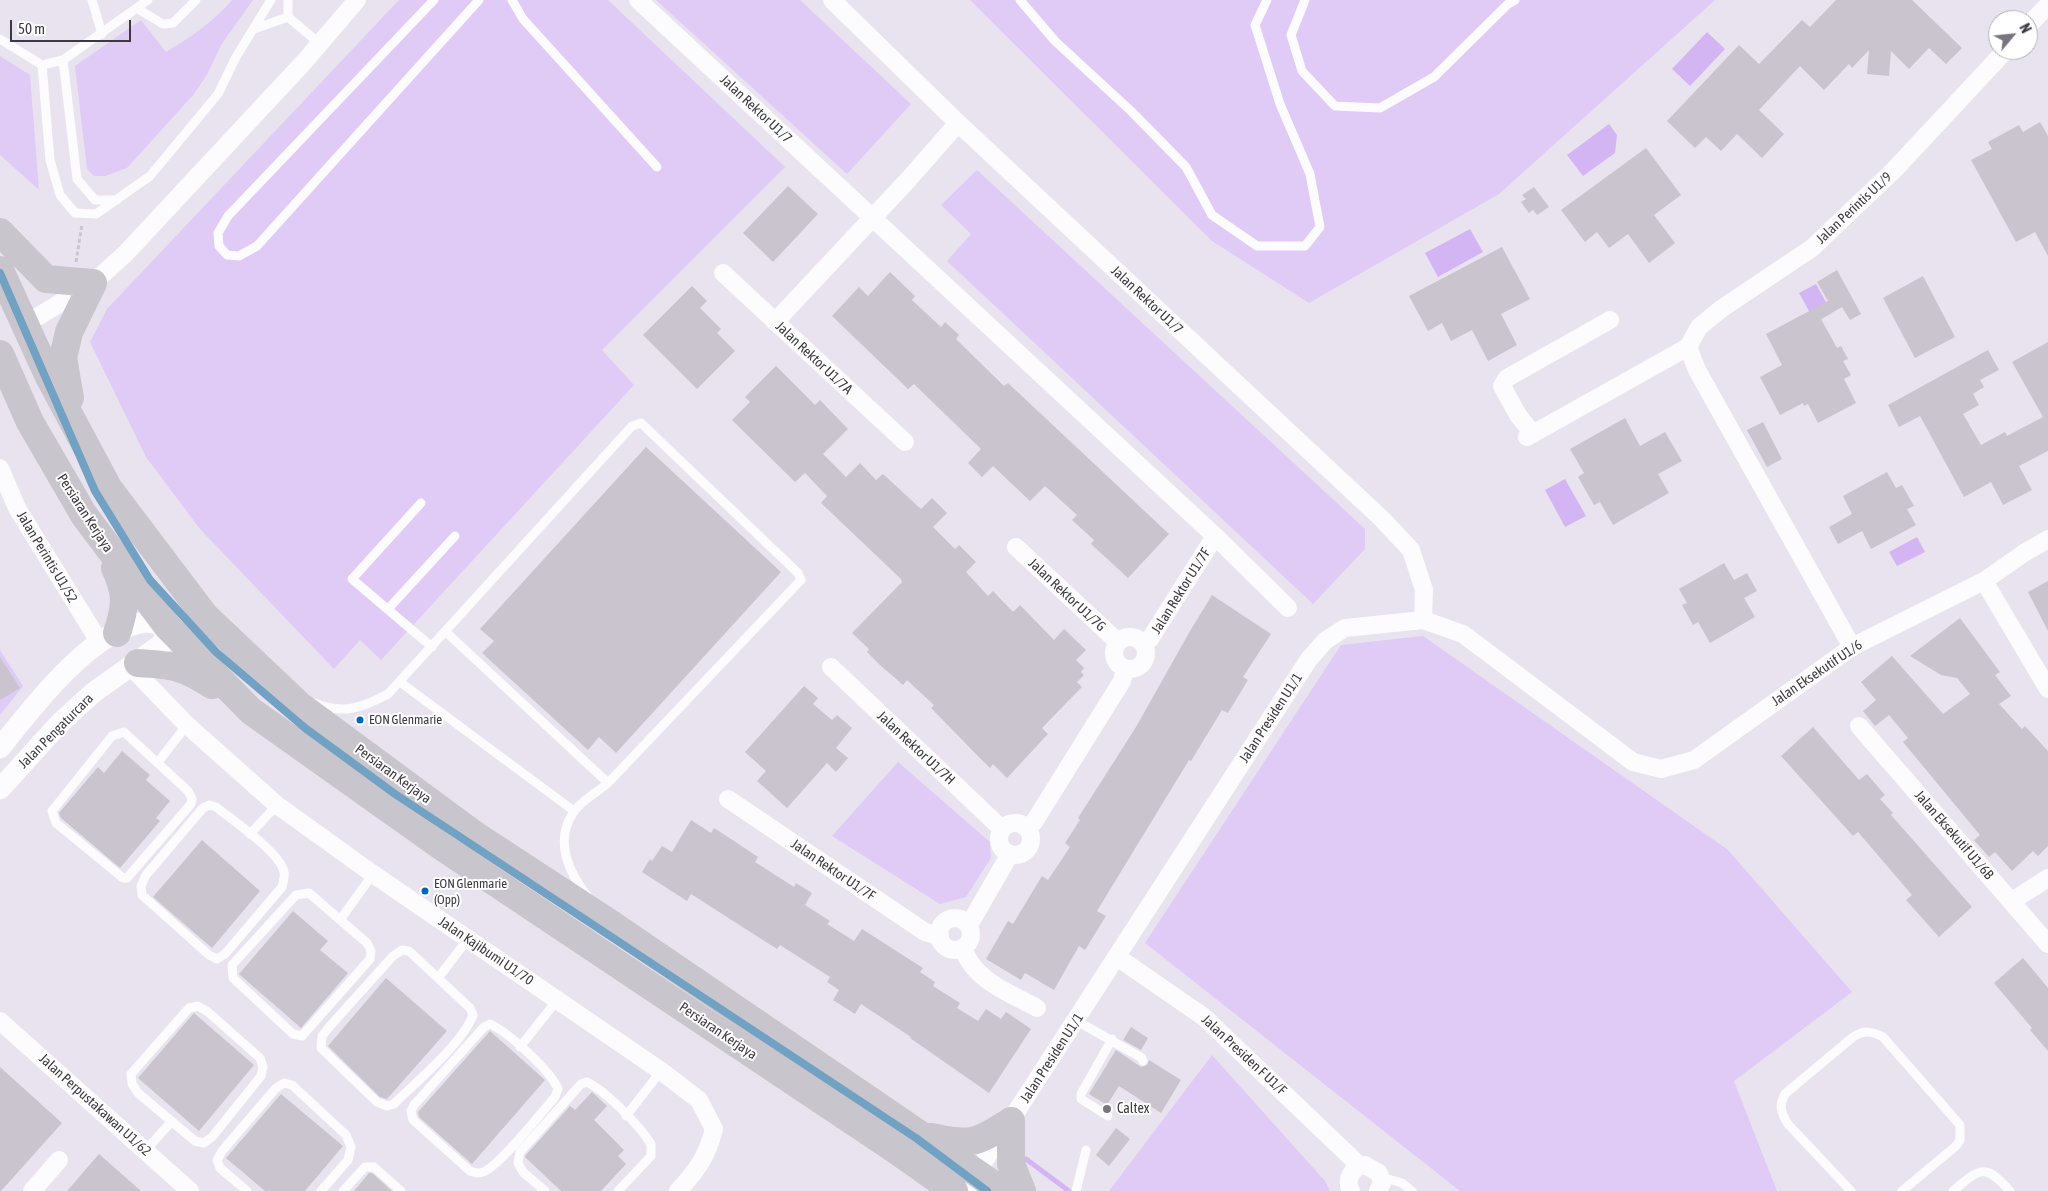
<!DOCTYPE html>
<html>
<head>
<meta charset="utf-8">
<style>
  body { margin:0 }
  #map { position:relative; width:2048px; height:1191px; overflow:hidden; background:#e9e3ef; font-family:"Asap Condensed",sans-serif }
  canvas { display:block }
  .north { position:absolute; left:1988px; top:10px; width:50px; height:50px; box-sizing:border-box; background:#fff; border:1px solid #b1b0b3; border-radius:50%; rotate:62deg; font-size:14px; font-weight:700; line-height:20px; text-align:center; color:#3d3942 }
  .north::after { content:''; display:block; margin:auto; width:18px; height:22px; background:#79747f; clip-path:polygon(50% 0,100% 100%,50% 72%,0 100%) }
  .scale { position:absolute; left:10px; top:20px; width:121px; height:22px; box-sizing:border-box; border:2px solid #3d3942; border-top:0; padding-left:6px; font-size:15px; line-height:18px; white-space:nowrap; color:#3d3942; -webkit-text-stroke:4px #fff; paint-order:stroke }
</style>
</head>
<body>
<div id="map">
<canvas width="2048" height="1191"></canvas>
<div class="north">N</div>
<div class="scale">50 m</div>
</div>
<script>
const g = document.querySelector('canvas').getContext('2d');
g.lineJoin = 'round';
function fill(path, color) {
  g.fillStyle = color;
  g.fill(path, 'evenodd');
}
function strokePath(path, color, width, dash) {
  g.strokeStyle = color;
  g.lineWidth = width;
  g.lineCap = dash ? 'butt' : 'round';
  g.setLineDash(dash || []);
  g.stroke(path);
}
function write(font, color, halo, rows, align = 'center') {
  g.font = font + ' "Asap Condensed",sans-serif';
  g.lineWidth = 4;
  g.setLineDash([]);
  g.textBaseline = 'middle';
  g.strokeStyle = halo;
  g.fillStyle = color;
  for (const [text, x, y, turn = 0] of rows) {
    g.save();
    g.translate(x, y);
    g.rotate((+turn || 0) * Math.PI / 180);
    g.textAlign = isNaN(turn) ? turn : align;
    if (halo) g.strokeText(text, 0, 0);
    g.fillText(text, 0, 0);
    g.restore();
  }
}
const green = new Path2D(`
  M232,0H253L221,45L208,73L194,94L127,168L105,176H94L87,169L75,66L141,20L166,52C191,37 213,22 232,0Z
  M399,0H608L785,167L602,350L634,385L381,660L360,640L334,669L200,529L146,457L90,342L107,309Z
  M656,0H800L911,104L847,174Z
  M970,0H1715L1499,194L1309,303L1212,241Z
  M0,56L30,75L39,190L0,155Z
  M977,170L1365,529V549L1313,604L947,261L971,234L941,205Z
  M1423,636L1728,850L1852,992L1734,1081L1777,1191H1460L1145,943L1341,645Z
  M0,650L23,686L0,715Z
  M898,762L990,842L991,858L966,897L940,904L832,836Z
  M1212,1055L1325,1181L1330,1191H1109Z`);
const water = new Path2D(`
  M1707,32L1725,49L1690,86L1672,69Z
  M1609,124L1617,135L1615,153L1583,176L1567,155Z
  M1470,229L1483,252L1438,277L1425,253Z
  M1816,284L1832,313L1815,322L1799,293Z
  M1565,479L1586,516L1565,527L1545,490Z
  M1917,537L1925,552L1897,566L1889,552Z`);
const stream = new Path2D(`
  M1026,1159L1069,1191`);
const building = new Path2D(`
  M1836,0H1912L1962,48L1946,64L1929,48L1909,69L1891,51L1889,76L1867,74L1869,50L1852,68L1849,64L1824,90L1800,66L1759,110L1784,134L1762,158L1737,134L1721,151L1706,137L1695,148L1667,121L1739,45L1759,64L1802,20L1810,27Z
  M2040,122L2048,136V256L2035,232L2016,242L1971,160L1992,149L1988,142L2019,125L2023,132Z
  M1646,148L1681,195L1654,215L1675,243L1649,263L1628,234L1609,248L1597,232L1585,242L1561,210Z
  M788,186L818,214L773,262L743,233Z
  M1534,187L1549,207L1537,215L1533,210L1529,213L1521,202L1526,199L1522,195Z
  M1502,247L1530,299L1501,314L1517,345L1488,361L1472,330L1451,341L1442,323L1428,331L1409,296Z
  M1837,270L1861,314L1850,320L1842,307L1821,319L1837,348L1841,346L1848,359L1843,361L1851,375L1844,379L1856,403L1818,423L1808,404L1804,406L1803,403L1780,415L1760,377L1782,365L1766,334L1828,301L1817,282Z
  M890,272L915,296L912,300L941,327L945,322L959,335L956,339L1004,386L1008,383L1169,534L1128,578L1091,544L1094,540L1072,520L1077,515L1045,486L1030,501L993,466L982,477L968,463L981,449L914,384L908,389L832,316L859,287L868,296Z
  M1923,276L1955,337L1915,358L1883,298Z
  M692,286L707,301L700,308L721,329L717,333L735,351L697,389L643,335Z
  M2048,342V451L2019,466L2032,490L2003,505L1991,482L1964,497L1920,416L1899,427L1888,405L1988,350L1999,370L1980,380L1984,387L1973,394L1979,405L1963,414L1981,445L2005,432L2007,436L2043,417L2012,362Z
  M776,366L815,405L820,400L848,429L823,454L846,477L860,463L876,480L883,474L921,509L932,498L947,513L933,527L955,549L959,545L976,562L966,572L988,596L993,591L1013,612L1020,605L1054,640L1064,629L1086,650L1076,660L1084,668L1081,672L1084,675L1077,682L1082,687L1042,728L1048,734L1007,778L993,764L990,768L973,751L931,708L934,705L907,680L903,685L880,665L867,652L869,649L852,633L902,582L901,579L821,503L827,496L805,473L795,482L732,420L750,402L745,397Z
  M1625,418L1640,446L1665,432L1682,461L1658,474L1669,493L1613,525L1600,502L1594,505L1578,477L1584,473L1570,449Z
  M1763,422L1782,459L1767,467L1747,430Z
  M646,447L781,572L616,753L599,737L588,750L482,653L494,641L480,629Z
  M1887,472L1896,488L1902,485L1914,506L1907,509L1916,525L1871,549L1862,531L1838,544L1829,527L1852,514L1843,496Z
  M1724,563L1734,580L1747,573L1757,591L1744,598L1755,617L1710,643L1698,622L1693,625L1682,605L1687,603L1679,589Z
  M2048,581V631L2028,592Z
  M1212,595L1271,634L1243,677L1248,680L1228,713L1222,710L1191,761L1189,760L1097,911L1106,916L1085,950L1079,946L1054,990L1025,973L1021,980L986,959L1008,921L1013,924L1042,876L1048,880L1070,847L1065,843L1080,820L1078,818L1136,727L1190,631Z
  M1960,618L2000,672L1995,675L2011,696L1999,704L2022,729L2025,726L2048,751V846L2038,856L2033,851L2012,871L1995,852L1989,857L1974,840L1980,835L1903,742L1908,738L1889,715L1875,726L1863,711L1876,700L1861,682L1892,656L1943,714L1970,694L1957,678L1941,675L1910,656Z
  M0,657L20,688L0,700Z
  M804,686L818,698L813,704L832,720L837,715L852,728L836,748L848,758L836,772L827,763L787,808L757,781L766,771L745,752Z
  M1813,727L1859,780L1867,774L1885,795L1880,799L1893,813L1891,815L1972,907L1939,937L1906,900L1912,895L1858,832L1853,836L1781,756Z
  M122,751L150,775L146,780L170,801L156,818L160,821L120,868L61,818L59,813L98,767L104,773Z
  M691,820L711,833L714,828L728,837L758,857L755,862L794,887L796,883L812,893L805,905L830,921L827,924L854,941L862,929L923,968L920,972L935,982L933,986L960,1003L957,1008L978,1021L986,1009L1001,1019L1006,1012L1031,1029L989,1093L910,1038L911,1037L861,1004L855,1014L833,1000L839,990L827,982L830,977L780,945L777,949L691,894L687,901L642,872L650,859L652,861L662,846L672,852Z
  M202,840L260,891L212,948L153,897Z
  M293,911L328,941L320,950L348,973L301,1028L239,974Z
  M2023,958L2048,988V1051L2030,1030L2032,1028L1994,983Z
  M386,978L447,1031L387,1099L380,1097L328,1046Z
  M194,1013L254,1065L199,1131L138,1078Z
  M1131,1027L1148,1038L1141,1050L1123,1040Z
  M490,1031L545,1080L472,1164L419,1117L418,1112Z
  M1116,1050L1141,1067L1147,1065L1149,1060L1181,1080L1161,1113L1119,1086L1107,1105L1089,1094Z
  M0,1067L62,1123L1,1191H0Z
  M592,1092L607,1106L594,1120L624,1150L618,1156L626,1164L601,1191H561L525,1157L526,1155L570,1106L575,1110Z
  M281,1094L343,1146L305,1191H265L226,1158Z
  M1116,1128L1130,1139L1109,1166L1096,1155Z
  M99,1154L141,1191H67Z
  M369,1173H372L392,1191H354Z`);
const path = new Path2D(`
  M76,262L82,224`);
const service = new Path2D(`
  M92,0L102,34
  M288,0V17L320,44
  M434,0L228,216L218,233L219,246L227,255L239,256L257,246L479,0
  M512,0L523,19L657,167
  M1020,0L1055,41L1131,111L1186,167L1212,215L1257,246H1305L1320,227L1310,174L1280,104L1255,25L1267,0
  M1305,0L1291,35L1302,71L1335,106L1380,108L1434,77L1508,4L1515,0
  M138,9L163,24L173,23L196,0
  M254,29L288,17
  M0,39L42,65L63,60L148,0
  M63,60L77,179L95,200H117
  M42,65L50,160L60,195L75,213L96,214L150,176L218,94L236,57L271,0
  M421,503L352,579L432,647
  M388,609L455,536
  M446,632L608,783
  M400,682L574,811
  M314,703C342,715 362,708 388,694L632,426L641,423L798,573L801,580L608,783C598,792 580,801 573,813C554,841 569,874 589,898
  M124,732L188,791L192,799L191,804L127,878H123L56,823L52,811L112,736Z
  M158,762L187,725
  M209,805L216,807C232,820 280,852 284,872C285,876 283,883 282,887L225,954L217,959L209,955L142,895L141,886L146,875L203,808Z
  M250,834L277,805
  M309,893L367,943L371,951L370,959L302,1036L293,1034L233,978L232,965L296,895Z
  M340,920L373,874
  M402,950L409,951L470,1008L473,1015C463,1043 416,1082 394,1104L387,1106L377,1102L321,1048L322,1036L330,1026L393,956Z
  M438,978L468,939
  M198,1006L208,1012L260,1058L263,1067L261,1076L212,1137L204,1143L195,1141L138,1093L132,1084L131,1074L189,1008Z
  M1077,1021L1142,1058L1143,1061
  M490,1024C508,1032 551,1071 558,1089L555,1097C542,1112 501,1164 485,1171C480,1174 476,1173 470,1171L413,1120L411,1111L414,1105L484,1027Z
  M520,1047L558,999
  M626,1116L661,1071
  M1108,1116L1081,1099V1094L1112,1039
  M146,1150L171,1122
  M1381,1177L1402,1183L1412,1191
  M247,1191L220,1168L217,1160L222,1151L276,1088L284,1083L292,1085L346,1135L351,1147L348,1160L321,1191
  M343,1191L365,1167H374L401,1191
  M545,1191L523,1172L518,1163L520,1152L581,1084L587,1082C607,1092 639,1125 651,1144V1156L618,1191
  M1076,1191L1086,1150
  M1851,1191L1788,1124C1781,1113 1778,1104 1786,1093L1853,1037C1864,1030 1872,1031 1883,1037L1960,1125V1140L1956,1146L1902,1191
  M1953,1191C1980,1168 1985,1163 2010,1191`);
const minor = new Path2D(`
  M638,0L1215,536L1288,608
  M832,0L958,123L1382,519L1411,550L1424,590L1423,620
  M2028,26L2048,5
  M723,273L905,442
  M775,322L907,181L958,123
  M24,325L93,283L126,253L304,62L357,0
  M1688,347L1697,370L1852,647
  M1533,434L1518,415L1502,386L1507,378L1610,320
  M1527,437L1688,347L1699,327L1721,309L1812,248L1894,170L2006,50
  M0,468L17,508L100,643
  M2048,539L2024,553L1984,581L2048,689
  M1016,547L1118,642
  M1114 653a16 16 0 1 1 32 0a16 16 0 1 1-32 0Z
  M1143,644L1150,639L1215,536
  M131,667L187,725L277,805L373,874L661,1071L699,1100L714,1129C707,1157 697,1170 678,1191
  M831,667L1002,829
  M1859,726L2048,944
  M728,799L925,932L940,936
  M999 839a16 16 0 1 1 32 0a16 16 0 1 1-32 0Z
  M1026,828L1034,822L1122,681L1125,669
  M2012,901L2048,878
  M939 934a16 16 0 1 1 32 0a16 16 0 1 1-32 0Z
  M969,925L1010,854
  M963,948C973,980 1010,993 1037,1008
  M1117,957L1204,1017L1360,1166
  M0,1021L190,1191
  M32,1191L59,1160
  M965,1191L1309,659L1326,640L1345,628L1423,620L1463,634L1633,762L1661,769L1694,760L1852,647L1984,581
  M1351,1191C1345,1179 1352,1167 1365,1165L1379,1173L1382,1183L1378,1191`);
const tertiary = new Path2D(`
  M0,748C31,709 92,628 146,622C152,622 162,626 168,627L162,644L94,692L59,724L0,789`);
const primary = new Path2D(`
  M0,232L46,279L93,283L69,332L63,358L70,398
  M0,270L49,377L109,489L205,616L299,705L475,835L611,924L1003,1191
  M0,354L30,422L84,515L168,627L251,711L441,846L893,1148L954,1191
  M115,568C127,594 126,606 117,633
  M138,663C173,665 183,666 212,685
  M1011,1121V1164L1022,1191
  M931,1137C971,1146 976,1143 1011,1121`);
const rail1 = new Path2D(`
  M0,273L95,491L150,580L216,652L305,728L395,794L916,1138L987,1191`);
const markers = [
  [360,720,4.5,"#0065bd"],
  [425,891,4.5,"#0065bd"],
  [1107,1109,5,"#79747f"]
];
const busNames = [
  ["EON Glenmarie",369,720],
  ["EON Glenmarie",434,884],
  ["(Opp)",434,900]
];
const streetNames = [
  ["Jalan Rektor U1/7",756,109,43],
  ["Jalan Perintis U1/9",1854,208,-43],
  ["Jalan Rektor U1/7",1147,300,43],
  ["Jalan Rektor U1/7A",814,358,43],
  ["Persiaran Kerjaya",85,513,57],
  ["Jalan Perintis U1/52",47,557,59],
  ["Jalan Rektor U1/7F",1181,591,-58],
  ["Jalan Rektor U1/7G",1067,595,43],
  ["Jalan Eksekutif U1/6",1817,673,-34],
  ["Jalan Presiden U1/1",1271,718,-57],
  ["Jalan Pengaturcara",56,731,-45],
  ["Jalan Rektor U1/7H",916,748,43],
  ["Persiaran Kerjaya",393,774,36],
  ["Jalan Eksekutif U1/6B",1954,835,49],
  ["Jalan Rektor U1/7F",833,870,34],
  ["Jalan Kajibumi U1/70",486,951,34],
  ["Persiaran Kerjaya",718,1031,34],
  ["Jalan Presiden F U1/F",1244,1055,43],
  ["Jalan Presiden U1/1",1052,1058,-57],
  ["Jalan Perpustakawan U1/62",95,1105,42]
];
const poiNames = [
  ["Caltex",1117,1109]
];
fill(green, '#e0caf6');
fill(water, '#d4b5f4');
strokePath(stream, '#d4b5f4', 5);
fill(building, '#c9c4ce');
strokePath(path, '#c9c7cb', 3, [4, 2.5]);
strokePath(service, '#fcfbfd', 9);
strokePath(minor, '#fcfbfd', 18);
strokePath(tertiary, '#fcfbfd', 21);
strokePath(primary, '#c9c5cc', 28);
strokePath(rail1, '#71a1c3', 8);
for (const [x, y, r, color] of markers) {
  const dot = new Path2D();
  dot.arc(x, y, r, 0, 2 * Math.PI);
  g.fillStyle = color;
  g.fill(dot);
  strokePath(dot, '#fff', 2);
}
write('13px', '#3d3942', '#fff', busNames, 'left');
write('14px', '#3d3942', '#fff', streetNames);
write('14px', '#3d3942', '#fff', poiNames, 'left');
</script>
</body>
</html>
